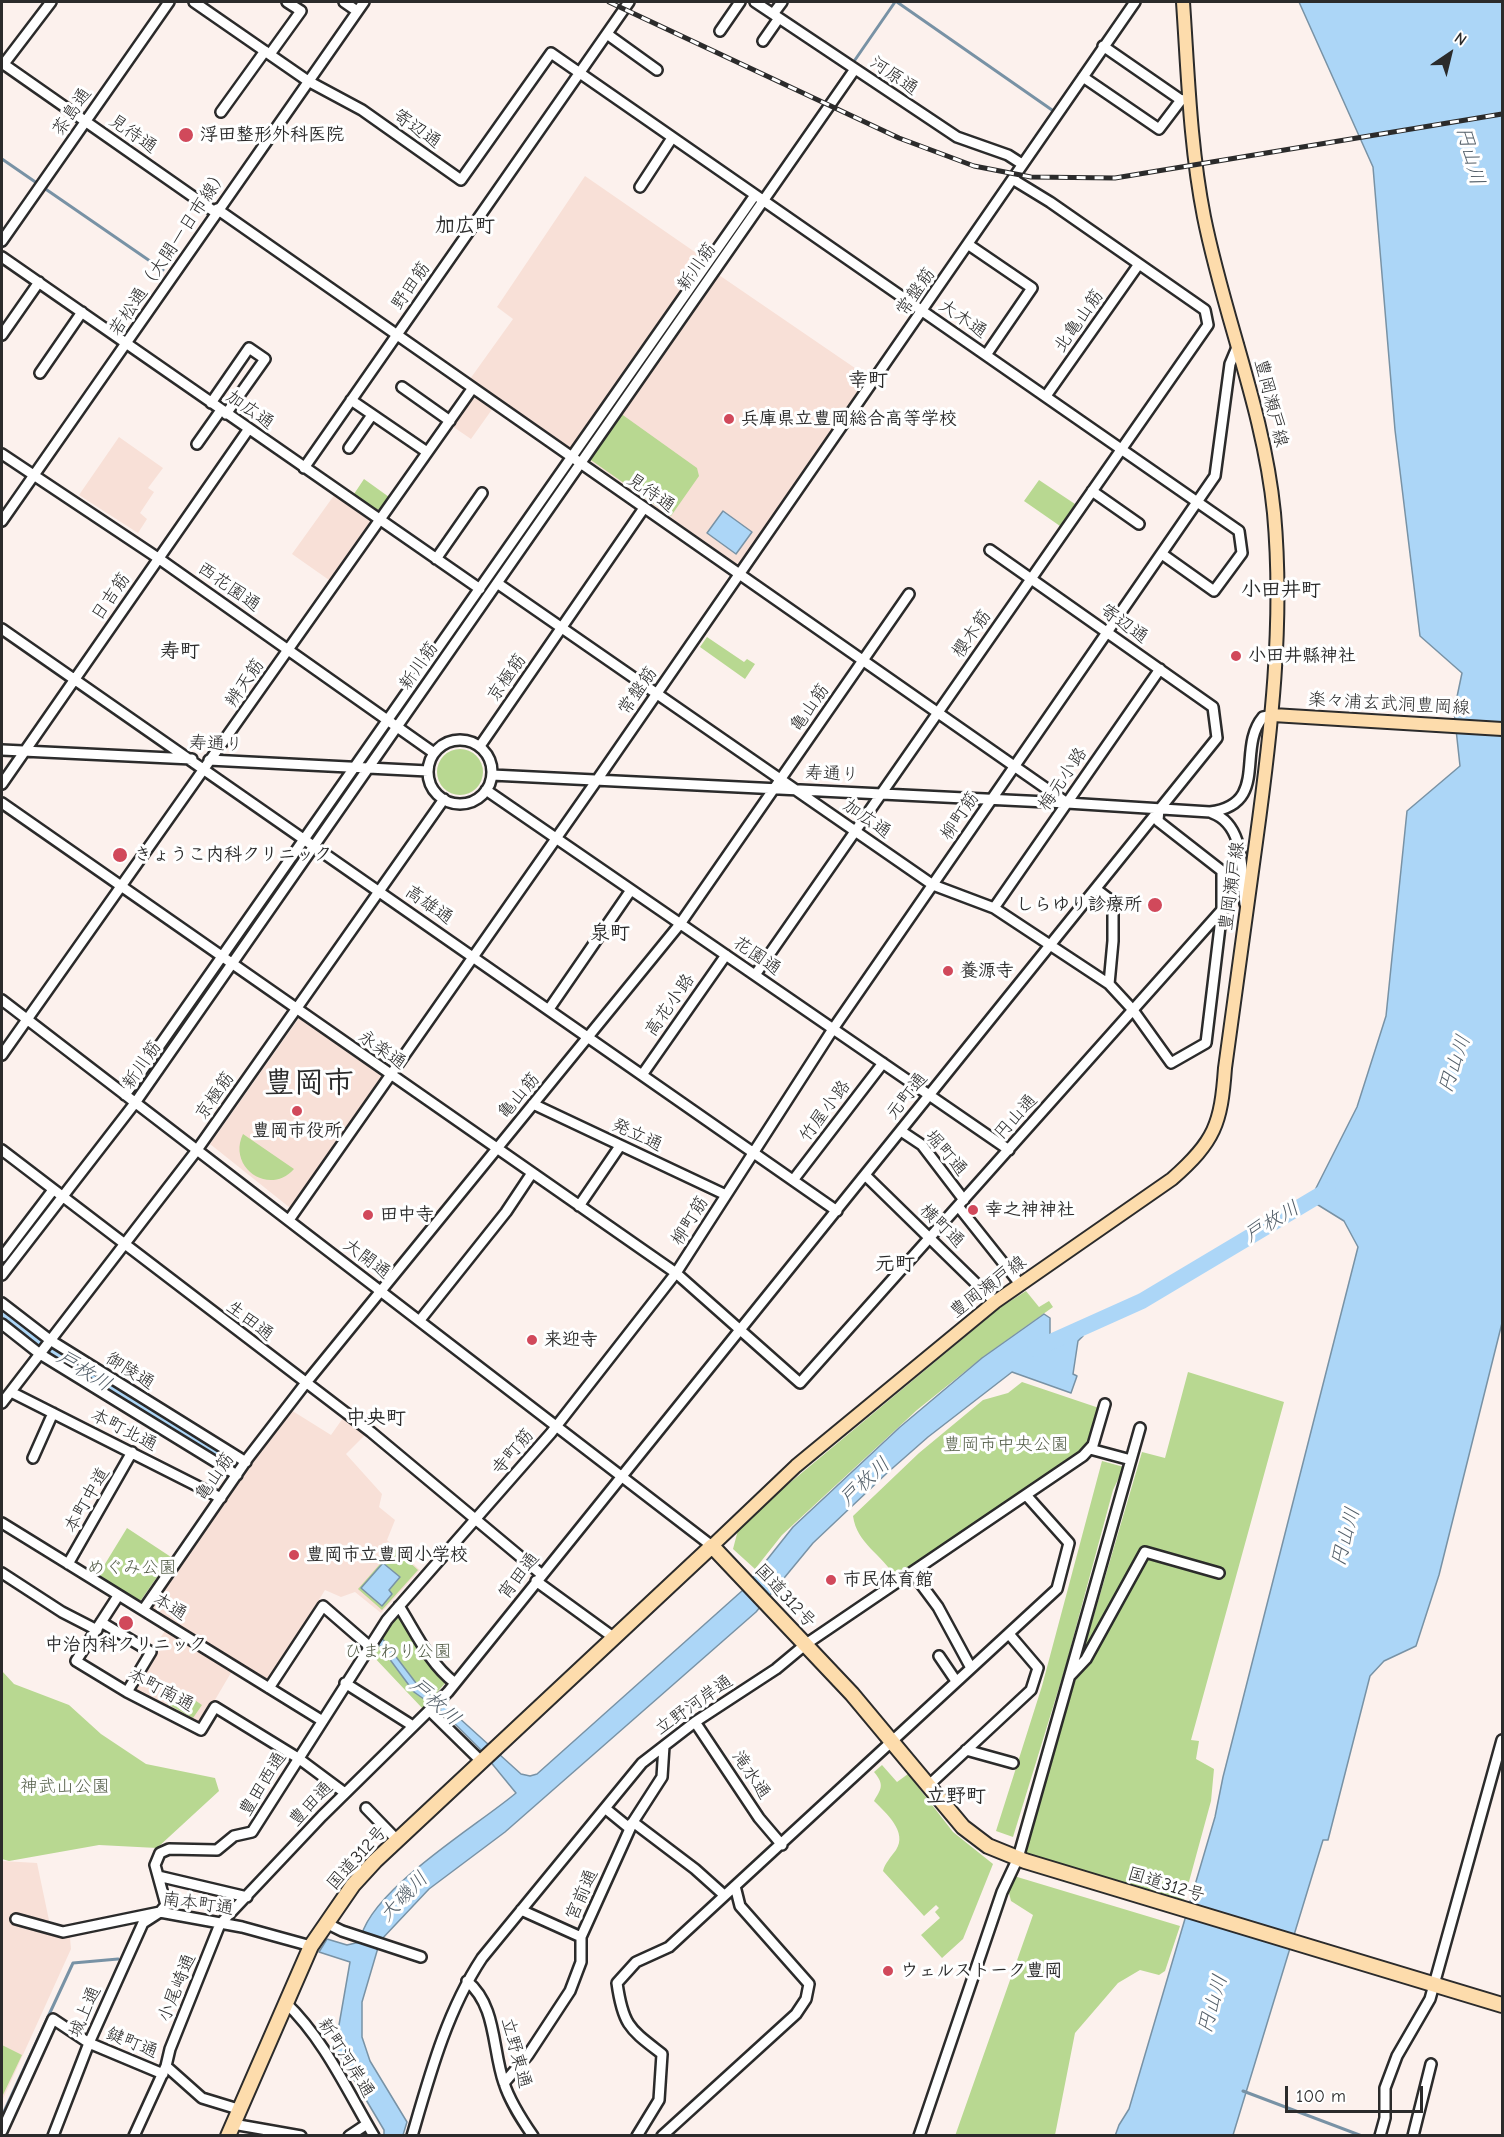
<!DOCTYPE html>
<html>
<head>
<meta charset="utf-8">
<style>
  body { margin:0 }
  #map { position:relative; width:1504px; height:2137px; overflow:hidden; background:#fcf1ed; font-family:"Comic Neue",sans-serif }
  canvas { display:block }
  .frame { position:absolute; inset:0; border:3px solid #2b2b2b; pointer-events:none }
  .north { position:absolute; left:1420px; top:24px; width:60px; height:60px; -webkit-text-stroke:4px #fff; paint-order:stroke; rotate:35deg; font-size:16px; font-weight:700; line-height:24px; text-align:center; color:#2b2b2b }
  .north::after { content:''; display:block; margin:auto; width:21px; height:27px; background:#2b2b2b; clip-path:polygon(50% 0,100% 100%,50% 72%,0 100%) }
  .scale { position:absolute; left:1285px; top:2086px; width:138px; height:27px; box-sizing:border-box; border:3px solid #2b2b2b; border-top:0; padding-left:8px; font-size:18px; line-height:21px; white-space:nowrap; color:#2b2b2b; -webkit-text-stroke:4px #fff; paint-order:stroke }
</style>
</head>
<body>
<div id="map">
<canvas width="1504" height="2137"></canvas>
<div class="frame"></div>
<div class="north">N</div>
<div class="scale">100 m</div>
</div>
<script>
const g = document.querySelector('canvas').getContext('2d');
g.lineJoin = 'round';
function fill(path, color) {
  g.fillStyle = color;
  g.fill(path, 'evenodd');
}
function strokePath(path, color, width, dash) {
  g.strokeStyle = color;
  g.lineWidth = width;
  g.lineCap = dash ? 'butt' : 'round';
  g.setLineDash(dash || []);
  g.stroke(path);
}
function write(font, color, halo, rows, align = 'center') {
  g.font = font + ' "Comic Neue","Klee One",sans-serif';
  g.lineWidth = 6;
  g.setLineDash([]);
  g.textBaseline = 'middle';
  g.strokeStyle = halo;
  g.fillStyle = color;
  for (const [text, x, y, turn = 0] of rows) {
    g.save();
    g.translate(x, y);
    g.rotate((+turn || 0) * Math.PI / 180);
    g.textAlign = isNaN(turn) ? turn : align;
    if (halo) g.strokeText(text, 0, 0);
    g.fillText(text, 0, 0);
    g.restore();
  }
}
const built = new Path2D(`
  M585,176L705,259L572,451L470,379L513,319L497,307Z
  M716,273L871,379L741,567L586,458Z
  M476,397L493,408L471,439L452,426L471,398Z
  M119,437L163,468L148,488L154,492L140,513L147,519L138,533L79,495Z
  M335,494L369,518L370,522L329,580L292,554Z
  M299,1018L384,1077L294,1206L289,1207L210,1144Z
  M291,1410L331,1435L343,1418L366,1434L346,1454L382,1494L379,1507L395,1520L387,1540L420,1570L381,1613L355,1592L341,1597L325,1590L271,1678L266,1680L149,1607L232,1483Z
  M165,1631L232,1671L202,1722L197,1723L133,1690L156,1653L152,1650Z
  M2,1861L37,1863L50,1925L62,1928L69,1926L71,1949L2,2101Z`);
const green = new Path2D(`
  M620,413L697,468L699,476L671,516L588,458Z
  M364,479L389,497L380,509L375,510L354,494Z
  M1039,480L1075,504L1060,526L1024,501Z
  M707,637L744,662L747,659L755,664L745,679L700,647Z
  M437 772a23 23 0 1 1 46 0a23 23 0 1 1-46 0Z
  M243,1134L294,1169C269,1197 227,1167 243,1134Z
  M1026,1291L1039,1307L1049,1301L1053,1307L983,1357L917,1410L782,1535L755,1569L733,1549L738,1530L780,1491L1001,1307Z
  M1188,1372L1284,1402L1191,1740L1199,1741L1196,1759L1214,1769L1211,1801L1184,1900L1024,1853L1142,1452L1165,1458Z
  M1022,1382L1099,1408L1090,1442L1085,1449L896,1578C881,1553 857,1544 853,1516L919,1453L983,1400L1008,1393Z
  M1102,1461L1124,1467L1113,1490L1065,1668L1013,1837L996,1831L1042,1686Z
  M127,1528L171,1557L141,1600H137L97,1577Z
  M394,1548L418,1570L382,1610L358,1589Z
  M397,1615H400L428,1660L446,1682L423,1709L372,1655L374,1648Z
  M2,1671L14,1684L69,1705L101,1734L146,1764L215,1778L219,1791L157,1848L99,1845L9,1861L2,1859Z
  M177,1688L202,1705L193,1718L167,1704Z
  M882,1765L897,1782L908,1774L953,1832L993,1864L963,1939L942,1958L921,1935L940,1918L935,1912L939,1908L936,1905L924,1916L883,1871C885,1863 891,1857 896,1850C908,1832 886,1813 874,1801C881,1789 885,1785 874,1772Z
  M1014,1876L1180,1926L1165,1971L1159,1975L1140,1970L1118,1983L1075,2033L1055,2135L955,2136L1033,1915L1011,1901L1009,1893Z
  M2,2045L22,2055L2,2097Z`);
const water = new Path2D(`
  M1299,2H1502V1323L1439,1575L1416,1646L1384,1661L1370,1676L1328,1840H1323L1233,2135L1115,2136L1119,2125L1129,2109L1215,1817L1223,1777L1358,1247L1344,1221L1310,1200L1357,1107L1386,1016L1407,811L1460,766L1454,711L1462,673L1420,636L1395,430L1373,167Z
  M723,511L752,532L736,554L707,533Z
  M1044,1314L1050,1318V1338L1061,1340L1079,1330L1083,1336L1078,1341L1073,1374L1077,1376L1071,1393L1012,1372L928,1437L887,1473L813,1543L756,1612L505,1832L429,1889L380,1941L362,2002V2037L370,2061L407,2122L403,2135H384V2130L337,2051L341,2046L339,2025L350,1962L319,1952L327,1939L347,1945L360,1942C366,1892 477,1826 516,1793L480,1749L445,1714L414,1692L377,1642L381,1637L419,1687L447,1707L521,1774L530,1776L537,1774L743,1590L793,1527L900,1427L982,1358Z
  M383,1563L400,1577L389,1590L392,1594L382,1606L361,1588Z`);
const stream = new Path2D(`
  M897,2L1052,110
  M2,159L163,270
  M763,193L895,2
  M160,1057L758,200
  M1243,2091L1362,2136
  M2,2116L73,1963L118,1959`);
const river = new Path2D(`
  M2,1314L49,1349L229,1463
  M1035,1349L1142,1301L1328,1190`);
const minor = new Path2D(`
  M194,2L308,81L362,110L461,180L551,53L1239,531L1242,553L1214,591L1162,554
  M344,2L357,11
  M755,2L957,137L1008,155L1022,164
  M773,14L782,2
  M720,31L740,2
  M607,34L657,70
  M763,41L779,18
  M1103,46L1181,100L1187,99
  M270,54L301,11L287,2
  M2,63L215,212
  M3,65L51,2
  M1083,77L1159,129L1181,100
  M221,112L265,51
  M640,187L672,138
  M217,209L1067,803
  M2,241L169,2
  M969,245L1032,288L986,355
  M2,257L480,589
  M2,335L39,282
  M40,373L82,312
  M402,387L450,421
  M1046,396L1139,264
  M351,400L427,452
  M211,403L249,348L265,359L226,414
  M197,444L221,410
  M349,448L372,415
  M2,454L158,558L434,753
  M304,468L629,2
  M1092,491L1139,524
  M2,521L364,2
  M436,559L482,493
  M497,583L933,885L994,908L1109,984L1133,1010L1171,1063L1206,1043L1222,910
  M2,629L837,1211
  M428 772a32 32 0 1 1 64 0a32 32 0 1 1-64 0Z
  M480,746L644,508
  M2,750L192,759
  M209,760L428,771
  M492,775L1067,803L1210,812C1270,804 1236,749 1263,717L1273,715
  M2,784L248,430
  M486,790L1009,1150
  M2,803L676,1273L800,1383L1222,910V871L1158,821L1159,809
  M1212,813C1246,825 1241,873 1245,904
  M1096,889L1113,902V941L1109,984
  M994,908L1160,669
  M755,975L1208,325L1205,310L1050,202L1014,180
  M2,1000L712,1546
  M549,1009L631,890
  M2,1055L472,389
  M642,1075L726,955
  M125,1095L755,195
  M533,1104L726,1195
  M901,1131L922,1145L964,1200
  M2,1150L371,1432L541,1574
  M865,1175L995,1302
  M794,1179L883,1063
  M579,1206L620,1146
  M958,1206L1020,1284
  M289,1220L597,780L1135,2
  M2,1257L53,1190
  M2,1275L135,1103L855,69
  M2,1303L50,1340L246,1462
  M420,1320L506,1212L532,1173
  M2,1324L40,1354L237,1475
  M11,1392L221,1498
  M2,1403L197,1150L444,799
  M1090,1449L1131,1460
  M33,1458L53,1413
  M2,1523L321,1720
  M68,1564L132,1452
  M912,1572L938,1607L971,1668
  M2,1573L62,1612L97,1630
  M536,1581L613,1637
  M118,1596L76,1661L127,1692L201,1730L215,1707L298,1758L345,1793
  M399,1606C416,1633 429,1663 455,1683
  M143,1610L248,1458L305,1384L680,924L909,594
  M101,1622L151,1652L127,1692
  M939,1656L956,1681
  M1070,1676L1086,1659L1145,1552L1219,1573
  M345,1683L413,1726
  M269,1688L323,1606L369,1646
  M430,1711L481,1761
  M695,1722L759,1818L782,1845
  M966,1750L1013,1763
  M929,1785L1031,1690L1038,1668L1009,1634
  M366,1808L397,1840
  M606,1809L628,1827L633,1822L695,1869L724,1895
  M158,1876L247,1897
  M521,1910L581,1937
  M16,1919L63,1932L160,1912L242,1927L311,1946
  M326,1923L342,1931L421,1957
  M467,1981C497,2006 492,2049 504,2083C510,2102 522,2120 533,2136
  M285,2002C324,2039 347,2090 374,2136
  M166,2066L202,2098L238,2109
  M504,2083L528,2055L570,1991L581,1962V1937L633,1822L662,1777L664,1746
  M233,2124L301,2136
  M2,2131L53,2019L89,2043L163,2074
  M53,2136L89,2043L143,1923L160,1912L166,1905L155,1865L160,1853L169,1849L217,1850L234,1836L252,1832L387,1620L551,1433L676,1273L833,1029L1215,476L1230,364L1238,345
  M134,2136L166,2066L170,2049L220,1924L322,1816L448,1692L1217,738L1213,707L990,550
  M349,2136L367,2124
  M412,2136C430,2074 447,2011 482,1958L642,1763L695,1722L776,1669L806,1644L1083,1456L1093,1445L1105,1404
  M637,2136L659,2100L662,2054C630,2029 623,2026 617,1983L636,1962L669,1947L735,1886
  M662,2136L796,2014L806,1999L809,1984L740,1906L735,1886L1057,1589L1069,1543L1026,1495
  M919,2136L1002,1892L1018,1858L1140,1428
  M1380,2136L1385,2118V2088L1397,2056L1430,1999L1502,1740
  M1413,2136L1431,2064`);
const major = new Path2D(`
  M1273,715L1502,729
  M712,1546L796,1466L995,1302L1172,1179C1215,1141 1221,1124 1225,1068C1235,992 1246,917 1256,842C1271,733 1284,623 1274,513C1264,411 1224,317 1204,217C1190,146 1188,74 1183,2`);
const highway = new Path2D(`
  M228,2136L311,1946L353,1885L375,1861L712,1546L852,1694L963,1827L988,1846L1025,1861L1502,2005`);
const rail = new Path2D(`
  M609,2L899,138L974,166L1031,177L1115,178L1502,114`);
const markers = [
  [186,135,8,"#d1495b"],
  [729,419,6,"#d1495b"],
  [1236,656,6,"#d1495b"],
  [120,855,8,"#d1495b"],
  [1155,905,8,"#d1495b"],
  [948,971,6,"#d1495b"],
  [297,1111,6,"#d1495b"],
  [973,1210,6,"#d1495b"],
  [368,1215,6,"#d1495b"],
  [532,1340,6,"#d1495b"],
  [294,1555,6,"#d1495b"],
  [831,1580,6,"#d1495b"],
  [126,1623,8,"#d1495b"],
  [888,1971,6,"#d1495b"]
];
const streetNames = [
  ["河原通",894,76,34],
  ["茶島通",72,112,-55],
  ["寄辺通",417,129,35],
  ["見待通",133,134,35],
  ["若松通（大開一日市線）",169,252,-56],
  ["新川筋",697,267,-55],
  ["野田筋",411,286,-55],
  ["常盤筋",916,292,-55],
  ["大木通",963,319,34],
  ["北亀山筋",1079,321,-55],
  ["豊岡瀬戸線",1271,403,76],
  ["加広通",250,410,35],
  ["見待通",651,493,35],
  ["西花園通",229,587,35],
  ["日吉筋",111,597,-55],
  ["寄辺通",1124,624,35],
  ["櫻木筋",972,634,-55],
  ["新川筋",419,666,-55],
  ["京極筋",507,678,-55],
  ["辨天筋",245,683,-55],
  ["常盤筋",638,691,-55],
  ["楽々浦玄武洞豊岡線",1389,704,3],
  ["亀山筋",810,708,-55],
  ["寿通り",216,744,3],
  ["寿通り",832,774,3],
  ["梅元小路",1063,779,-56],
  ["柳町筋",960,816,-56],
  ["加広通",867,819,35],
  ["豊岡瀬戸線",1232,886,-82],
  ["高雄通",429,905,35],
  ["花園通",757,956,35],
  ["高花小路",670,1005,-55],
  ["永楽通",382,1050,35],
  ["新川筋",142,1065,-55],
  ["京極筋",215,1096,-55],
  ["亀山筋",519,1096,-50],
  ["元町通",907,1096,-51],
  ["竹屋小路",825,1111,-53],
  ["円山通",1016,1117,-48],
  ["発立通",637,1135,25],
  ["堀町通",946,1153,49],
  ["柳町筋",690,1221,-58],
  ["横町通",942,1226,44],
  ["大開通",367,1259,37],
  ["豊岡瀬戸線",988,1287,-37],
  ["生田通",250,1321,37],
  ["御陵通",130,1371,32],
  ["本町北通",124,1430,27],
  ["寺町筋",513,1452,-50],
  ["亀山筋",215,1477,-55],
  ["本町中道",87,1500,-60],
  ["宵田通",519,1576,-52],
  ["国道312号",785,1596,47],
  ["本通",170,1607,31],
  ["本町南通",161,1690,28],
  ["立野河岸通",694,1705,-35],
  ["滝水通",751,1775,56],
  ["豊田西通",263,1784,-58],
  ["豊田通",311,1804,-46],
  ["国道312号",357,1858,-48],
  ["国道312号",1166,1885,17],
  ["宮前通",582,1895,-66],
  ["南本町通",198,1904,8],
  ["小尾崎通",177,1988,-68],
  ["城上通",85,2012,-66],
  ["鍵町通",132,2043,22],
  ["立野東通",516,2053,75],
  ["新町河岸通",346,2058,58]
];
const poiNames = [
  ["浮田整形外科医院",200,135],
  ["兵庫県立豊岡総合高等学校",741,419],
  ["小田井縣神社",1248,656],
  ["きょうこ内科クリニック",134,855],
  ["しらゆり診療所",1142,905,"right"],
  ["養源寺",960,971],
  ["豊岡市役所",297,1131,"center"],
  ["幸之神神社",985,1210],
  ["田中寺",380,1215],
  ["来迎寺",544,1340],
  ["豊岡市立豊岡小学校",306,1555],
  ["市民体育館",843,1580],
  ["中治内科クリニック",126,1645,"center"],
  ["ウェルストーク豊岡",900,1971]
];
const parkNames = [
  ["豊岡市中央公園",1006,1445],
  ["めぐみ公園",132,1568],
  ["ひまわり公園",398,1652],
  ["神武山公園",65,1787]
];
const waterNames = [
  ["円山川",1470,156,75],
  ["円山川",1455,1064,-71],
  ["戸枚川",1272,1222,-31],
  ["戸枚川",84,1371,32],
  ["戸枚川",865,1482,-43],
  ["円山川",1346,1537,-75],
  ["戸枚川",435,1702,42],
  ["大磯川",404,1897,-46],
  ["円山川",1213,2004,-74]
];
const neighbourhoodNames = [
  ["加広町",465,226],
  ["幸町",868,380],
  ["小田井町",1281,590],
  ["寿町",180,651],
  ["泉町",610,933],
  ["元町",895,1264],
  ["中央町",376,1418],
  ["立野町",956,1796]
];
const townNames = [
  ["豊岡市",309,1084]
];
fill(built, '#f8e0d7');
fill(green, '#b8d891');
fill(water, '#acd6f7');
strokePath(water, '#7892a5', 1.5);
strokePath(stream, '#7892a5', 3);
strokePath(river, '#acd6f7', 16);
strokePath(minor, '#2b2b2b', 14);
strokePath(major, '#2b2b2b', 16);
strokePath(highway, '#2b2b2b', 18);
strokePath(minor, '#fff', 9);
strokePath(major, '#fddcac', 12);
strokePath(highway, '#fddcac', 14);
strokePath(rail, '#2b2b2b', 5);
strokePath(rail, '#fff', 3, [9]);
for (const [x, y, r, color] of markers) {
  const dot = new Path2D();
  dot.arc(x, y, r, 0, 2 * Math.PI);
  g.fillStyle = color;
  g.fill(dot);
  strokePath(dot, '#fff', 2);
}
write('18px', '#2b2b2b', '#fff', streetNames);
write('bold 18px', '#2b2b2b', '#fff', poiNames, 'left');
write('18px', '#555f4a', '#fff', parkNames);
write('italic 20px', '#525e68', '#fff', waterNames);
write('bold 20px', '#2b2b2b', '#fff', neighbourhoodNames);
write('bold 30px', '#2b2b2b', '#fff', townNames);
</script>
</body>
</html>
